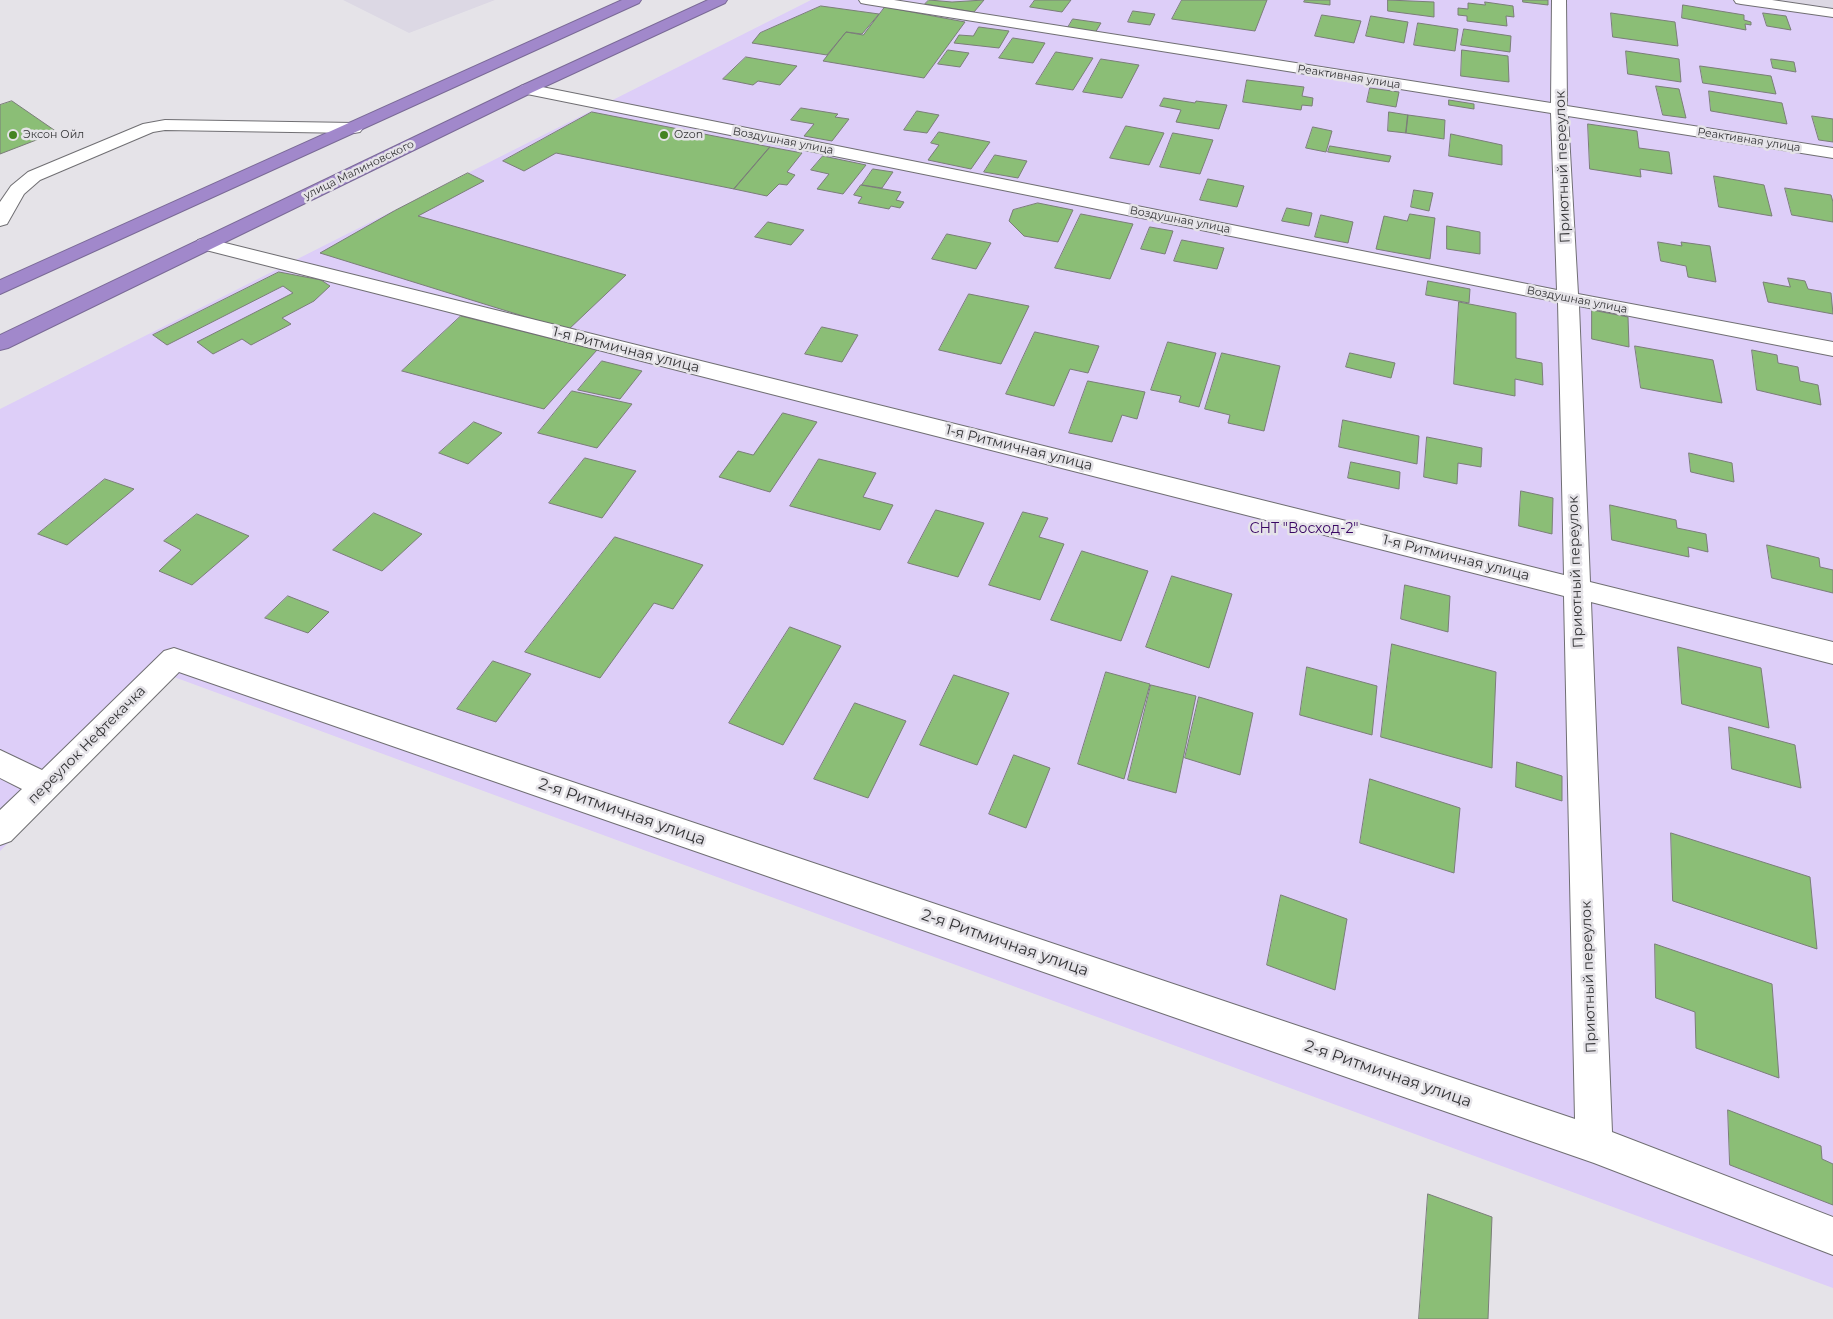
<!DOCTYPE html>
<html>
<head>
<meta charset="utf-8">
<style>
  body { margin:0 }
  canvas { display:block; background:#e5e3e8 }
</style>
</head>
<body>
<canvas width="1833" height="1319"></canvas>
<script>
const g = document.querySelector('canvas').getContext('2d');
g.lineJoin = 'round';
function fill(path, color) {
  g.fillStyle = color;
  g.fill(path, 'evenodd');
}
function strokePath(path, color, width, dash) {
  g.strokeStyle = color;
  g.lineWidth = width;
  g.lineCap = dash ? 'butt' : 'round';
  g.setLineDash(dash || []);
  g.stroke(path);
}
function write(font, color, halo, rows, align = 'center') {
  g.font = font + ' Montserrat,sans-serif';
  g.lineWidth = 5;
  g.setLineDash([]);
  g.textBaseline = 'middle';
  g.strokeStyle = halo;
  g.fillStyle = color;
  for (const [text, x, y, turn = 0] of rows) {
    g.save();
    g.translate(x, y);
    g.rotate((+turn || 0) * Math.PI / 180);
    g.textAlign = isNaN(turn) ? turn : align;
    if (halo) g.strokeText(text, 0, 0);
    g.fillText(text, 0, 0);
    g.restore();
  }
}
const built = new Path2D(`
  M343,0H495L409,33Z
  M1775,0H1833V8Z`);
const green = new Path2D(`
  M811,0H1775L1833,8V1288L174,677L0,851V409Z`);
const building = new Path2D(`
  M929,0L952,2L984,0L974,12L925,4Z
  M1035,0H1071L1062,12L1030,7Z
  M1182,0H1267L1255,31L1172,19Z
  M1305,0H1330V5L1304,2Z
  M1388,0L1434,2V17L1388,11Z
  M1523,0H1548V5L1523,2Z
  M1485,2L1513,6L1514,17L1506,16L1507,26L1467,21V16L1458,15V8L1468,9V3L1485,5Z
  M1683,5L1744,15V20L1751,22V25L1745,24L1746,30L1682,18Z
  M821,6L879,14L862,34L846,32L827,55L752,43L760,33Z
  M885,7L965,22L924,78L823,61L846,32L863,35Z
  M1133,11L1155,14L1150,25L1128,22Z
  M1611,13L1675,22L1678,46L1613,37Z
  M1763,13L1786,16L1791,30L1767,26Z
  M1322,15L1361,21L1354,43L1315,36Z
  M1371,16L1408,22L1404,43L1366,36Z
  M1073,19L1101,23L1095,33L1067,29Z
  M1418,23L1458,29L1455,51L1414,45Z
  M979,27L1009,31L999,48L954,43L959,35L973,36Z
  M1464,29L1511,36L1510,52L1461,45Z
  M1013,38L1045,43L1033,63L999,58Z
  M948,50L969,53L960,67L938,64Z
  M1462,50L1508,56L1509,82L1461,76Z
  M1626,51L1679,59L1681,82L1628,74Z
  M1056,52L1093,58L1073,90L1036,84Z
  M746,57L797,66L780,85L758,81L753,85L723,79Z
  M1101,59L1139,65L1122,98L1083,92Z
  M1771,59L1794,62L1796,72L1773,68Z
  M1700,66L1771,76L1776,94L1703,83Z
  M1247,80L1304,87L1302,96L1313,98L1312,106L1302,105L1301,110L1243,102Z
  M1656,86L1679,89L1686,118L1663,115Z
  M1370,88L1399,92L1396,107L1367,102Z
  M1709,91L1782,103L1787,124L1711,111Z
  M1164,98L1195,103L1196,101L1227,105L1219,129L1176,122L1181,110L1160,106Z
  M1449,100L1474,104V109L1449,105Z
  M12,101L57,132L0,154V105Z
  M801,108L838,114L835,117L849,119L832,141L804,136L814,124L791,120Z
  M917,111L939,115L927,133L904,130Z
  M592,112L770,147L734,189L556,153L524,171L503,161Z
  M1389,112L1408,115L1406,133L1388,131Z
  M1408,115L1445,120L1444,139L1406,133Z
  M1812,116L1833,119V142L1819,140Z
  M1588,124L1637,131L1639,148L1669,152L1672,174L1640,169L1641,177L1590,169Z
  M1126,126L1164,133L1149,165L1110,158Z
  M1313,127L1332,131L1326,152L1306,148Z
  M939,132L990,142L971,169L928,160L939,145L931,143Z
  M1173,133L1213,140L1200,174L1160,167Z
  M1451,134L1502,145V165L1449,156Z
  M1330,146L1391,156L1389,162L1328,152Z
  M770,147L802,153L787,172L795,175L787,185L779,184L767,196L734,189Z
  M995,155L1027,161L1018,178L984,172Z
  M823,156L866,165L843,194L817,189L829,174L811,170Z
  M873,169L893,172L882,188L862,185Z
  M468,173L484,181L418,216L626,275L568,330L320,253L394,211Z
  M1714,176L1764,185L1772,216L1719,207Z
  M1208,179L1244,186L1237,207L1200,200Z
  M861,185L901,192L896,200L904,202L900,208L891,206L889,209L858,203L862,197L854,195Z
  M1785,188L1831,195L1833,202V222L1792,215Z
  M1414,190L1433,193L1429,211L1411,207Z
  M1038,203L1073,210L1058,242L1024,236L1009,221L1013,210Z
  M1287,208L1312,213L1309,226L1282,221Z
  M1081,214L1133,224L1110,279L1055,268Z
  M1410,214L1435,218L1430,259L1376,249L1384,216L1407,221Z
  M1321,215L1353,222L1348,243L1315,237Z
  M768,222L804,230L791,245L755,237Z
  M1447,226L1480,232V254L1447,249Z
  M1150,227L1173,231L1165,254L1141,249Z
  M947,234L991,243L976,269L932,259Z
  M1182,240L1224,248L1217,269L1174,261Z
  M1658,242L1682,246L1681,242L1710,246L1716,282L1688,277L1686,266L1661,261Z
  M279,272L321,280L330,286L314,301L282,318L291,324L251,345L242,339L213,354L197,342L293,293L283,286L167,345L153,335Z
  M1788,278L1805,281L1808,289L1831,293L1833,314L1768,302L1763,282L1790,287Z
  M1428,281L1470,289L1469,303L1426,295Z
  M969,294L1029,306L1001,364L939,350Z
  M1459,302L1516,313V358L1542,363L1543,385L1515,379V396L1454,384Z
  M1592,310L1628,317L1629,347L1592,339Z
  M461,316L597,350L544,409L402,371Z
  M822,327L858,335L842,362L805,354Z
  M1035,332L1099,346L1088,373L1070,369L1054,406L1006,394Z
  M1168,342L1216,353L1199,407L1179,402L1181,396L1151,390Z
  M1635,346L1713,360L1722,403L1641,388Z
  M1752,350L1777,355L1778,363L1798,367L1800,381L1818,385L1821,405L1757,390Z
  M1222,353L1280,366L1264,431L1228,423L1230,415L1205,409Z
  M1350,353L1395,363L1391,378L1346,367Z
  M602,361L642,371L620,399L578,390Z
  M1088,381L1145,392L1137,419L1122,415L1112,442L1069,433Z
  M572,391L632,404L597,448L538,433Z
  M783,413L817,422L770,492L719,477L738,451L753,455Z
  M1343,420L1419,436L1417,464L1339,447Z
  M474,422L502,433L468,464L439,453Z
  M1427,437L1482,448L1481,467L1458,463L1457,484L1424,477Z
  M1689,453L1732,463L1734,482L1691,472Z
  M585,458L636,471L602,518L549,503Z
  M819,459L876,473L863,497L893,505L880,530L790,506Z
  M1351,462L1400,472L1399,489L1348,478Z
  M105,479L134,489L67,545L38,534Z
  M1521,491L1553,498L1552,534L1519,526Z
  M1610,505L1676,520L1677,528L1706,534L1708,552L1688,547L1689,557L1612,540Z
  M936,510L984,523L958,577L908,563Z
  M1023,512L1048,518L1039,537L1064,544L1040,600L989,585Z
  M374,513L422,534L382,571L333,550Z
  M197,514L249,536L192,585L159,571L181,550L164,541Z
  M615,537L703,565L673,609L654,603L600,678L525,652Z
  M1767,545L1819,558L1820,567L1833,570V593L1772,578Z
  M1082,551L1148,571L1121,641L1051,620Z
  M1172,576L1232,594L1209,668L1146,647Z
  M1405,585L1450,596L1448,632L1401,619Z
  M288,596L329,612L308,633L265,618Z
  M790,627L841,646L783,745L729,723Z
  M1392,644L1496,672L1492,768L1381,737Z
  M1678,647L1761,668L1769,728L1682,704Z
  M493,661L531,674L496,722L457,709Z
  M1307,667L1377,686L1372,735L1300,715Z
  M1106,672L1150,684L1124,779L1078,764Z
  M954,675L1009,693L977,765L920,745Z
  M1151,685L1196,696L1176,793L1128,780Z
  M1199,697L1253,713L1240,775L1185,758Z
  M855,703L906,721L868,798L814,779Z
  M1729,727L1795,745L1801,788L1732,769Z
  M1014,755L1050,768L1026,828L989,814Z
  M1517,762L1562,776V801L1516,787Z
  M1370,779L1460,808L1454,873L1360,843Z
  M1671,833L1810,877L1817,949L1673,901Z
  M1281,895L1347,919L1335,990L1267,965Z
  M1655,944L1772,984L1779,1078L1696,1048L1695,1012L1656,998Z
  M1728,1110L1821,1146L1822,1159L1833,1164V1205L1730,1165Z
  M1428,1194L1492,1217L1488,1319H1419Z`);
const minor = new Path2D(`
  M859,0H894L1551,103L1552,0H1566L1567,106L1833,148V158L1568,116L1578,294L1833,342V356L1579,306L1590,582L1833,642V664L1591,602L1612,1132L1833,1217V1255L1594,1163L179,672L11,841L0,845V810L22,789L0,778V750L42,770L164,651L174,648L1575,1119L1564,596L198,248L195,244L198,240L205,238L1564,575L1558,302L527,94L521,92L519,89L521,86L527,84L1557,290L1551,113L866,4L861,3Z
  M1734,0H1772L1833,9V17L1741,4L1736,3Z
  M165,120L354,123L360,124L363,128L360,132L354,133L165,130L153,132L40,180L24,194L7,224L0,226V202L11,186L28,172L143,124Z`);
const highway = new Path2D(`
  M622,0H641L639,3L0,294V280Z
  M708,0H727L725,3L533,92L8,348L0,350V335L521,86Z`);
const markers = [
  [13,135,5,"#448322"],
  [664,135,5,"#448322"]
];
const farStreetnames = [
  ["Реактивная улица",1349,77,9],
  ["Реактивная улица",1749,140,9],
  ["Воздушная улица",783,141,11],
  ["улица Малиновского",359,170,-26],
  ["Воздушная улица",1180,220,11],
  ["Воздушная улица",1577,300,11]
];
const farPoinames = [
  ["Эксон Ойл",23,135],
  ["Ozon",674,135]
];
const streetNames = [
  ["Приютный переулок",1563,167,-92],
  ["1-я Ритмичная улица",626,350,14],
  ["1-я Ритмичная улица",1019,448,14],
  ["1-я Ритмичная улица",1456,558,14],
  ["Приютный переулок",1576,572,-92],
  ["переулок Нефтекачка",87,745,-45],
  ["Приютный переулок",1589,977,-92]
];
const parkNames = [
  ["СНТ \"Восход-2\"",1304,529]
];
const nearStreetnames = [
  ["2-я Ритмичная улица",622,812,19],
  ["2-я Ритмичная улица",1005,943,19],
  ["2-я Ритмичная улица",1388,1074,19]
];
fill(built, '#dcd8e4');
fill(green, '#ddcef8');
fill(building, '#8bbe76');
strokePath(building, '#7b7e79', 1);
strokePath(minor, '#706f73', 2);
strokePath(highway, '#7a6a96', 2);
fill(minor, '#fff');
fill(highway, '#a188cb');
for (const [x, y, r, color] of markers) {
  const dot = new Path2D();
  dot.arc(x, y, r, 0, 2 * Math.PI);
  g.fillStyle = color;
  g.fill(dot);
  strokePath(dot, '#e5e3e8', 2);
}
write('11px', '#333335', '#e5e3e8', farStreetnames);
write('11px', '#333335', '#e5e3e8', farPoinames, 'left');
write('14px', '#333335', '#e5e3e8', streetNames);
write('14px', '#390664', '#e5e3e8', parkNames);
write('16px', '#333335', '#e5e3e8', nearStreetnames);
</script>
</body>
</html>
